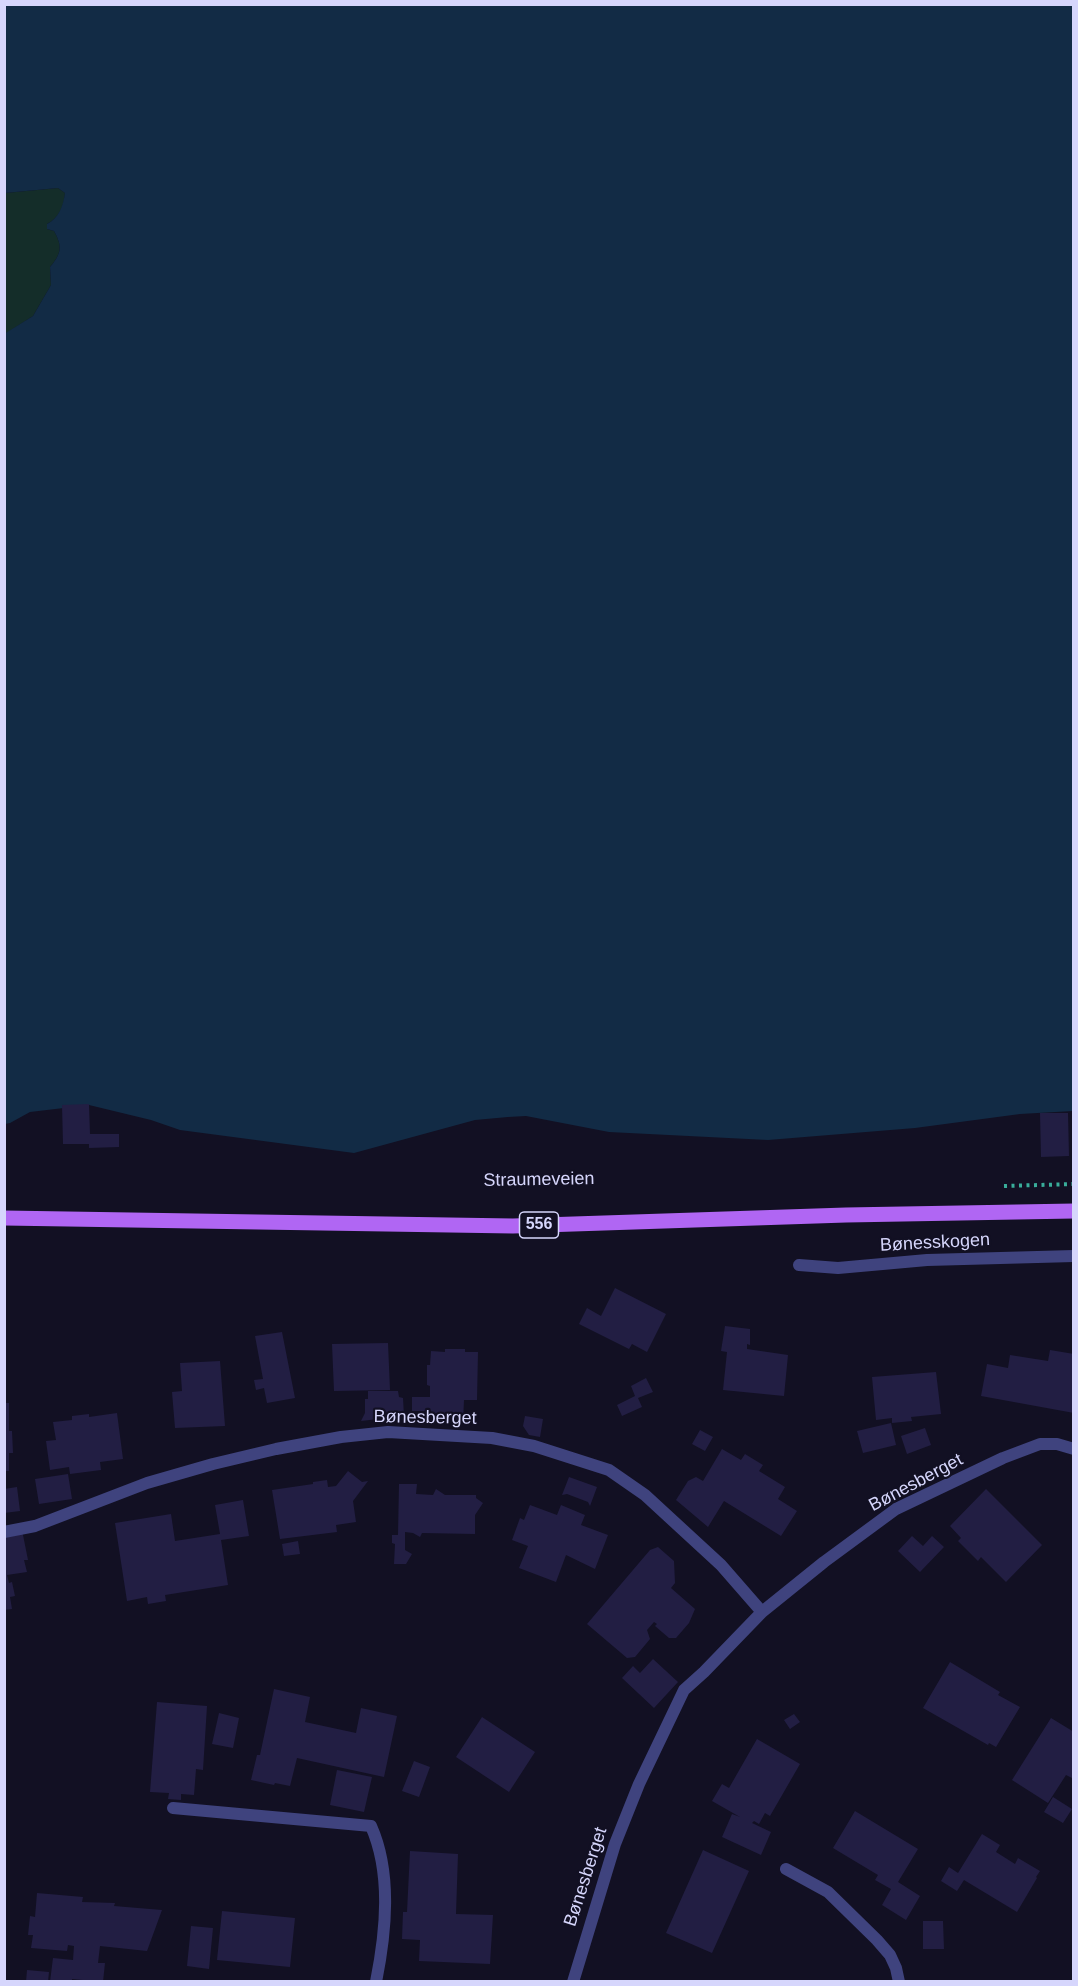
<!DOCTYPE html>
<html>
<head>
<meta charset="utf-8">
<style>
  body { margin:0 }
  #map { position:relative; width:1078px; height:1986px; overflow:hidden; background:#121023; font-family:Helvetica,sans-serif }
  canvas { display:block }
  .frame { position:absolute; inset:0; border:6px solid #d6d6fc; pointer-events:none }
</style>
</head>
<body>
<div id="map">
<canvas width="1078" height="1986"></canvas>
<div class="frame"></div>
</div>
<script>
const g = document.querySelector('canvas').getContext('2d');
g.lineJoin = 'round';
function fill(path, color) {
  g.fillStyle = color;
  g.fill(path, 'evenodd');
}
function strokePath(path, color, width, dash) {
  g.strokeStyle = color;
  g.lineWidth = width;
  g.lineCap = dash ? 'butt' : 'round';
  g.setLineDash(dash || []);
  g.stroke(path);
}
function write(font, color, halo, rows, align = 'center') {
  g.font = font + ' Helvetica,sans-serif';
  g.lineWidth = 4.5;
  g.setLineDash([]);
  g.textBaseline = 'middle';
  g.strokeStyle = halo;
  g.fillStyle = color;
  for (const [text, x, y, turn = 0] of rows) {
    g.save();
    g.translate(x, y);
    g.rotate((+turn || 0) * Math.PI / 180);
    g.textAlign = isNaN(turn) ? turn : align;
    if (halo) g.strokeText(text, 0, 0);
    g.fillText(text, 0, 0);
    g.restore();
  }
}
const green = new Path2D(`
  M58,188L65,193C64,206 59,218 47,224V229L54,231C63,247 61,254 50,267L51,285L33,316L5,334V193Z`);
const water = new Path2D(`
  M5,5H1073V1111L1020,1114L915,1128L768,1140L609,1132L526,1116L508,1117L475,1120L354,1153L180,1130L151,1120L89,1105L30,1112L10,1123L5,1124L4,334L33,316L51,285L50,267C61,254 63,247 54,231L47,229V224C59,218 63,206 65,193L58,188L5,193Z`);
const building = new Path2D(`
  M89,1104L90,1134H119V1147L89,1148V1144H63L62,1105Z
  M1040,1113H1068L1069,1156L1041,1157Z
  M615,1288L666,1314L647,1352L632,1344L629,1349L579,1324L587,1308L601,1316Z
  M725,1326L750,1329V1345L747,1344V1349L788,1355L784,1396L723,1390L727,1352L721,1351Z
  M282,1332L295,1398L267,1403L264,1388L256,1390L254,1380L263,1379L255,1336Z
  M388,1343L390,1390L334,1391L332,1344Z
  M445,1349H465V1352H478L477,1400H464L463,1423L429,1417V1411H412V1397H430V1386L427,1385V1365H430L431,1351L445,1352Z
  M1050,1350L1074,1354V1413L981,1396L987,1364L1008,1368L1010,1355L1048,1361Z
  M220,1361L225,1426L175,1428L172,1392L182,1391L180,1363Z
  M936,1372L941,1414L911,1417L912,1421L892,1423V1418L876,1420L872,1377Z
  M646,1378L653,1392L638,1398L642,1407L622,1416L617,1405L635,1396L631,1386Z
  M368,1391H398L399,1397L403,1398L404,1416L361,1421L365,1413V1399H368Z
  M4,1403H9V1431H12L13,1453H9V1471H4Z
  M117,1413L123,1459L100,1462L101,1470L70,1474L69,1467L50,1470L46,1441L56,1440L53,1422L72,1420V1416L89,1414V1417Z
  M525,1416L543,1419L540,1437L529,1435L523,1426Z
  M891,1423L896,1445L863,1453L857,1431Z
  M925,1428L931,1445L907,1454L901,1436Z
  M700,1430L713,1437L705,1451L692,1444Z
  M722,1449L741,1460L745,1454L763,1465L759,1471L785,1487L778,1499L797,1511L781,1536L724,1501L708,1527L676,1500L688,1481L696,1477L703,1481Z
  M348,1471L362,1482L368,1481L353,1501L356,1522L336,1525L337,1532L280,1539L272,1490L313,1484V1482L327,1480L328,1487L336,1486Z
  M68,1474L72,1499L39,1504L35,1479Z
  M569,1477L597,1487L590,1506L588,1502L567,1494L562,1495Z
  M399,1484H417L416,1494L433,1495L436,1489L445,1495H476V1498L483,1503L475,1515V1534L422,1533L420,1537L413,1533L405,1532V1550L412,1554L406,1564H394L395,1544L392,1543V1535H398Z
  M17,1487L20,1511L4,1513V1489Z
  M986,1489L1042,1545L1006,1582L981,1557L978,1561L958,1541L961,1538L950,1526Z
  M243,1500L249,1536L221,1540L228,1585L165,1595L166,1601L148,1604L147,1597L127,1601L115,1523L171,1514L175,1541L220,1534L215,1505Z
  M530,1505L557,1515L561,1505L585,1515L581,1525L608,1535L595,1569L566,1555L556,1582L519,1568L528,1546L512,1540L520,1518L524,1520Z
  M22,1530L28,1560H24L27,1572L7,1575L9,1583L12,1582L15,1596L10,1597L12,1609L4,1610V1534Z
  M912,1536L923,1546L932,1536L944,1547L920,1572L898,1551Z
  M298,1541L300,1554L284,1556L282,1544Z
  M658,1547L674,1561L675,1583L671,1588L695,1609L689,1623L676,1638H669L655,1626L657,1624L654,1622L647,1630L650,1639L635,1657L627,1658L587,1624L650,1550Z
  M653,1659L678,1682L654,1708L622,1678L633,1666L640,1673Z
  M950,1662L1000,1692L998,1695L1020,1707L996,1747L989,1743L988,1745L923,1708Z
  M274,1689L310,1697L305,1722L356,1733L361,1708L397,1716L384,1777L297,1758L290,1786L275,1783L274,1785L251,1780L257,1755H260Z
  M157,1702L207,1706L203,1770L196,1769L194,1795L181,1794V1800L168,1799L169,1793L150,1792Z
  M219,1713L239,1718L233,1748L212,1744Z
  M794,1714L800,1722L790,1729L784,1720Z
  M482,1717L535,1752L509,1792L456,1757Z
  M1051,1718L1074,1732V1779L1066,1775L1048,1803L1012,1780Z
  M757,1739L800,1764L770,1816L765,1813L759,1824L754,1821L752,1823L771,1832L761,1855L722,1837L732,1814L740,1817L712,1801L722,1784L729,1788Z
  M414,1761L430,1767L419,1797L402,1791Z
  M337,1770L372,1777L364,1812L330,1805Z
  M1053,1797L1072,1809L1063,1823L1044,1812Z
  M855,1811L918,1849L898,1882L920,1896L906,1920L882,1905L891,1889L875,1880L878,1875L833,1848Z
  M982,1834L1000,1845L996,1852L1015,1864L1018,1858L1040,1871L1036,1877L1037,1878L1017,1912L964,1880L957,1891L941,1881L949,1867L958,1873Z
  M703,1850L749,1871L712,1953L666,1933Z
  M410,1851L458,1854L456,1914L493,1915L490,1964L419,1961L420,1940L402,1939L403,1912H407Z
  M37,1893L83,1897L82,1902L115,1903L114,1906L162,1910L147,1951L100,1946L98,1963H105L103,1982L72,1979V1982H50L53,1958L73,1960L74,1946L68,1945L67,1951L31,1948L33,1935H28L30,1916L35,1917Z
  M222,1911L295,1918L290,1967L217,1960Z
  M923,1921H943L944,1949H923Z
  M191,1926L213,1928L209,1969L187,1966Z
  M27,1970L49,1972L48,1982H26Z`);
const path = new Path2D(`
  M1004,1186L1074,1184`);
const lane = new Path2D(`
  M173,1808L371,1826C392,1873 386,1932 376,1982`);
const street = new Path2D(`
  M799,1265L838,1268L927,1260L1074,1256
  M4,1532L35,1526L147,1483L213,1464L276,1449L341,1437L388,1432L492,1438L534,1446L609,1470L645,1495L721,1565L762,1612
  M786,1869L828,1892L877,1940L890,1955L896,1968L899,1982
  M573,1982L615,1844L639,1784L684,1690L704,1672L762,1612L824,1562L896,1509L1003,1458L1040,1444H1057L1074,1449`);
const primary = new Path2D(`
  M4,1218L513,1226L846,1215L1074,1211`);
const shields = [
  [539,1225,39]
];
const shieldNames = [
  ["556",539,1225]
];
const streetNames = [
  ["Straumeveien",539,1180,-1],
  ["Bønesskogen",935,1243,-3],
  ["Bønesberget",425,1418,1],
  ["Bønesberget",916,1483,-28],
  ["Bønesberget",586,1877,-72]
];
fill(green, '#142d29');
fill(water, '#122b45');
fill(building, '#221e43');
strokePath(path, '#39ad9a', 4, [3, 4.5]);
strokePath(lane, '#3f437e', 12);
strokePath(street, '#3f437e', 12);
strokePath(primary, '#b066f3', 15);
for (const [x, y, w] of shields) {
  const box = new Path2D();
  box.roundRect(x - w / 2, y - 13, w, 26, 4.5);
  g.fillStyle = '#121023';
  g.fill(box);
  strokePath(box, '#d6d6fc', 1.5);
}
write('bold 16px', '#d6d6fc', null, shieldNames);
write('18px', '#d6d6fc', '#121023', streetNames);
</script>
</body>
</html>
